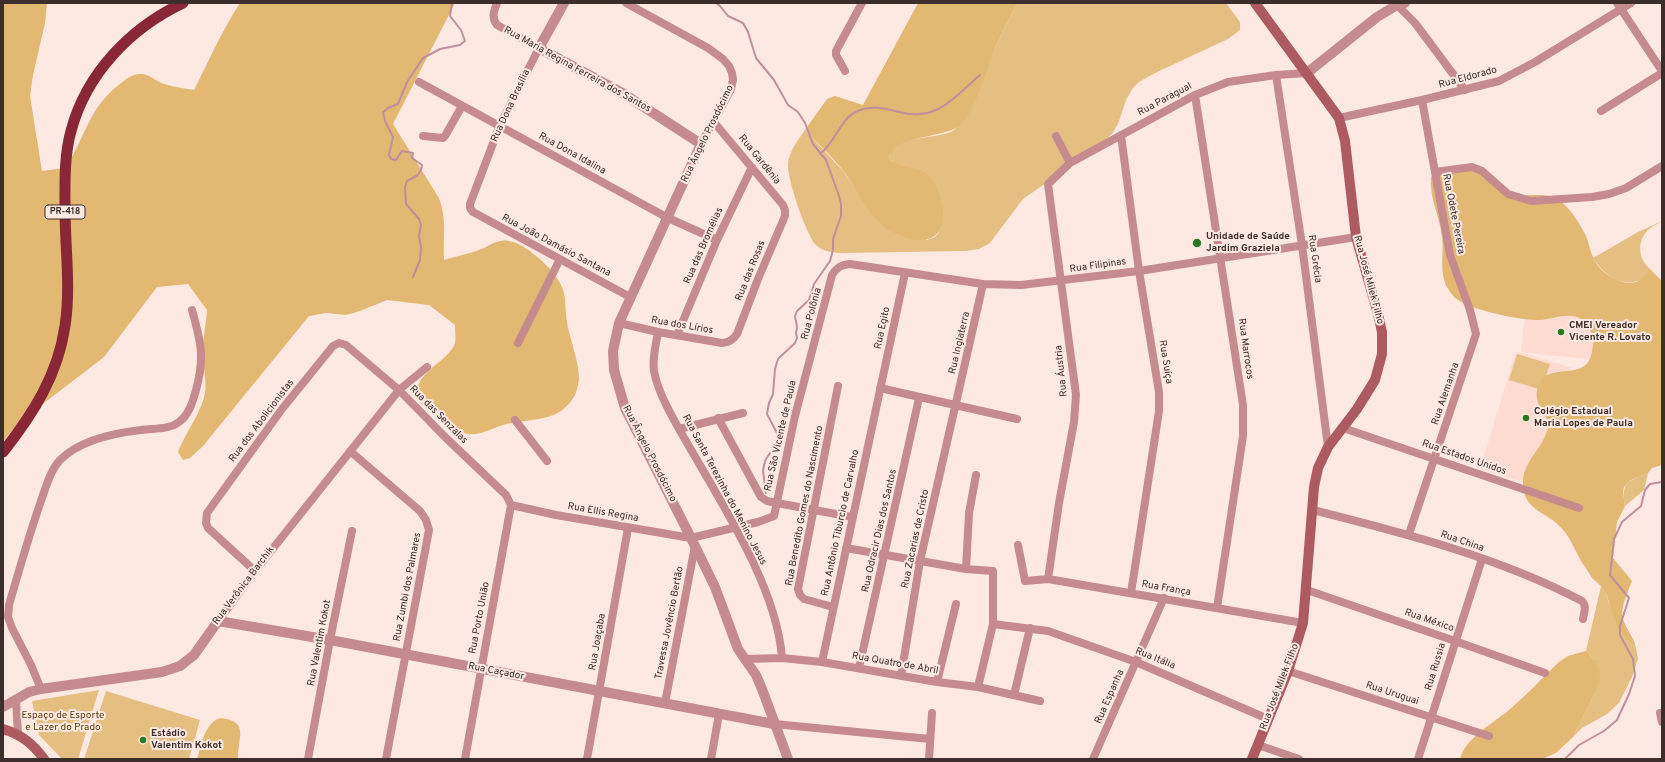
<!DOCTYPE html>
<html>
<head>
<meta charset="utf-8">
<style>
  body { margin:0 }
  #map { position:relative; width:1665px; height:762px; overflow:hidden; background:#fee9e2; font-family:Overpass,sans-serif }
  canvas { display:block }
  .frame { position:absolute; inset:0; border:4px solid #3c2e2b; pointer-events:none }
</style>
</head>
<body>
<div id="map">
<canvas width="1665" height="762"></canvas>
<div class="frame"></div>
</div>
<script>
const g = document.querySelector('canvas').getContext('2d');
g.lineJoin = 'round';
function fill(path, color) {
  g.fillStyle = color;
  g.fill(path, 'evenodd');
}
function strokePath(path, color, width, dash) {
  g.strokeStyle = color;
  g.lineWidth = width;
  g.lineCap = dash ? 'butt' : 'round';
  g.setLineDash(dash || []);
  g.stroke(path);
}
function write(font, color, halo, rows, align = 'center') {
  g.font = font + ' Overpass,sans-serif';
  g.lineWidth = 4;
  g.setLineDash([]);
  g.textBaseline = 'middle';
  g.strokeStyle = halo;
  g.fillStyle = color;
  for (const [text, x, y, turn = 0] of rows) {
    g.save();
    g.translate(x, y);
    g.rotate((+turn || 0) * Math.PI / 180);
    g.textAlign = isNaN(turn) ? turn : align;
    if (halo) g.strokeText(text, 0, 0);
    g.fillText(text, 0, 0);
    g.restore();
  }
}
const built = new Path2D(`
  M1526,304L1601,312L1595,360L1521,352Z
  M1516,351L1572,368L1535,486L1480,469Z`);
const green = new Path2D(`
  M1018,3H1226L1240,22V30L1228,39L1155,73L1139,82L1133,88L1126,100L1118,124L1112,134L1099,146L1023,199L990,243L979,249L966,251L838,253C831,252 823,251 817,246C807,238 786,176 788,163C790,150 798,140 805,130L844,172L867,206L927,240L935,237L939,232L924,172L898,166L890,160C886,134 941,140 954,130C975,113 985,74 995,49C1001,33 1009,18 1018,3Z
  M1662,221C1658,224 1652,226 1648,230C1637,241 1638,258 1649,268C1647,271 1645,276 1642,279C1639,281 1636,281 1633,282C1615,284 1602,272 1593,258L1638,232Z
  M1517,354L1550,364L1542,390L1509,380Z
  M1648,473L1644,490L1625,506C1621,482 1627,482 1648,473Z
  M1601,586L1605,591L1615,622L1636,648L1638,659L1632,677L1619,703L1607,714L1582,728L1573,737L1595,693V660L1586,651Z
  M99,690L78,759H62L39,735L32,701Z
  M106,691L200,720L189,759H84Z`);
const forest = new Path2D(`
  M3,3H47L45,23L33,75L30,96L42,171L65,168C86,137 88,108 120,84C126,79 131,75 139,74C149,73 155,81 164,84C173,87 184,88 194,90C209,61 222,30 240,3H455L393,124L439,198C447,218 443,239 444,260C457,256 472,253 484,248C490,245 494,242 501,241C504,240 509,241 513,242C529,247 552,268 560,283C566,294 565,303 566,315C568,336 578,356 579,377C579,382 577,390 575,395C560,423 532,418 506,424C494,427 481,436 468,434C458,433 420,408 418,398C412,372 449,362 455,343C456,338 455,330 455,325L429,305L387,300L360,311L346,315L326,313L309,316L203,446L190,458L183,460L178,452C185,434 202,411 205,393C207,381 203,369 203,356C202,341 206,326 207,310L188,284L157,287L104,357L18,423L3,442Z
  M918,3H1018C1009,18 1001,33 995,49C987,70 975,112 959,126C945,138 886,136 890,160C904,170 920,165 931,178C937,184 940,195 942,203C949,245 919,247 889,230C870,219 857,190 845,173C833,157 818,144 805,130L827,99L835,96L863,105Z
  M1473,169C1486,176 1499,187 1513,193C1526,198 1542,192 1555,198C1569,205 1579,222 1586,236C1590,246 1591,258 1599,267C1607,277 1630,290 1642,278C1645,276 1647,271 1649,268L1662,281V465L1652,468L1648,473L1631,480L1624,487L1623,492L1625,506L1617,522L1613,558L1632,581C1628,592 1620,607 1623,619C1626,629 1634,637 1636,648C1629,640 1620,632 1615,622C1610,612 1610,599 1604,590C1601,585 1596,582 1592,578C1589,573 1586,568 1583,564C1576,553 1572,541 1564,531C1550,512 1522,512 1523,482C1523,459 1551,441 1548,421C1547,418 1544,415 1543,412C1536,402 1534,391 1541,381C1552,363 1588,382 1592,351C1593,346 1594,340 1592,334C1589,328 1584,319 1577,317C1564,313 1552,319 1540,320C1522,321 1472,310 1458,300C1453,297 1450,292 1447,287C1439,272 1444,253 1442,237C1440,216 1429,198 1431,177L1446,172Z
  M1586,651L1595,660L1600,673L1599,682L1595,693L1573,737L1556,753L1542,759H1460C1465,738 1494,723 1510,709C1527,695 1543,677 1559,662L1568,656Z
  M220,718C251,721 237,739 238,759H197C202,744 204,724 220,718Z`);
const stream = new Path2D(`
  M716,3L720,6L728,16L743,23L748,32L756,58L774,80L788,105L798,112L805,123L813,144L826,160L839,196L841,204V216L833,239V250L830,261L814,284L809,300L797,311L795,316L797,327L796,333L797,338L795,343L778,359L775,369L773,394L769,403L767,414L778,435L775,446L766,459L764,465L763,471L766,493
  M820,154C837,141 840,117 860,110C873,105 886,109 899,112C938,122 954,97 980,75
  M413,277L420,260L421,247L419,236L421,225L419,219L406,204L405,187L407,181L418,175L421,170L422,165L412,158L413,153L402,151L396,160L391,159L389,155L393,137L385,121L383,112L388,108L398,104L407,82L423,58L440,49L460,45L465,41L461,30L450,16L452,3
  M1565,759L1579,745L1604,731L1617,720L1629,694L1635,676L1633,659L1620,635V626L1629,598L1610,575L1614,539L1622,522L1641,506L1645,490L1650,484L1662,482`);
const minor = new Path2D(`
  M497,3C494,11 491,17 497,25L539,48L500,125L470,204V208L473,212L630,297
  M626,3L708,48L723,59L729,66L732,73L733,80L731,89L701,144
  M1395,3L1415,23L1465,90
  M1617,3L1662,71
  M845,71L836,55V51L862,3
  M1276,75L1302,245L1328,447
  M419,82L668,218L717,240
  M1195,95L1243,405V436L1217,608
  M1601,111L1662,73
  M1339,118L1422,100L1499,81L1535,62L1631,3
  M1121,135L1139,271L1159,392V411L1131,593
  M423,136L443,138L445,136L462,106
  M1056,136L1070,163
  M1435,172L1472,167L1482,171L1508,194L1531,201L1592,197L1609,194L1626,188L1662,166
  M619,323L658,332L722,343C729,343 733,340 737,334L758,279L785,216V210L783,205L713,121
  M658,332C656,345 652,358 654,371C658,395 678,427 690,448C724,507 777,589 782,658
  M677,335L717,240L752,167
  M518,343L560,259
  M880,388L1017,419
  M718,418L761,497L767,501L777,503L852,517
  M515,420L547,461
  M1343,428L1579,508
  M679,429L743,413
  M350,451L420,511L426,520L429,530L386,759
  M511,505L556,515L691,538L758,522L774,516L795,416L832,275C837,267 841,265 850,264L983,284L1021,285L1139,271L1356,237
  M1313,510C1404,533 1498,557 1582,601C1587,606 1584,612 1583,619
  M1409,534L1476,334L1470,310L1450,255L1422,100
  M1018,545L1025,581L1048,579L1303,623
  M846,548L966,569L993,571V624L978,687
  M966,569L969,513L976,475
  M255,571L208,528L206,523L207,513L282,409L333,346L339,343L346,345L399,390L446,438L506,495L511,505
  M1048,579L1059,503L1074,422L1076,395L1048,184L1070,163L1195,95L1228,82L1276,75L1307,73
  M1307,590L1455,641L1545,673
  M833,607L804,599L800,595L798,589L838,386
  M218,621L255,571L399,390L427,367
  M993,624L1048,631L1136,662L1268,719
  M745,659L782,658L822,662L937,682L978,687L1040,701
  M822,662L905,273
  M859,668L919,398
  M1288,671L1489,736
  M901,676L920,561L983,284
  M937,682L956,604
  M41,689L31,665L12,628L8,617L9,605C19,570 29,535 41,501C46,487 50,471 60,460C80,440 114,433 141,430C153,428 169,430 179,422C189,415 193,401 196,390C205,358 201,342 192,310
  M1014,695L1030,628
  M16,700L18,734
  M665,703L695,546
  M1660,713L1662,722
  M774,724L930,739
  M1258,745L1299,759
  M308,759L330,640L352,531
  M465,759L511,505
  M587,759L628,528
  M711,759L719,714
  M929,759L932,713
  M1093,759L1164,598
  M1418,759L1482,559`);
const tertiary = new Path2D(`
  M564,3L539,48L624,94L701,144L619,323L613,351L614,370L625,408L691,538L715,587L738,649L756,675L762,689L788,759
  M1307,73L1377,17L1397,5L1405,3
  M3,707L29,692L41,689L162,672L180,666L194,655L218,621L330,640L774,724`);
const secondary = new Path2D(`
  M3,729C22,735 32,743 44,759
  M1252,759L1288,671L1303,623L1314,487L1318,468L1328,447L1357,409L1375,380L1382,354V332L1378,314L1356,237L1345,141L1339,118L1255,3`);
const trunk = new Path2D(`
  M3,452C33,414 58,375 65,326C71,287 65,248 65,209C65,183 64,156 71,131C86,74 130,28 183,3`);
const markers = [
  [1197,243,5,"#2a7820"],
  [1561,332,4,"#2a7820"],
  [1526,418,4,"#2a7820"],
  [143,740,4,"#2a7820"]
];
const shields = [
  [65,212,40]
];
const shieldNames = [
  ["PR-418",65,212]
];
const streetNames = [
  ["Rua Maria Regina Ferreira dos Santos",577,70,29],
  ["Rua Eldorado",1468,78,-15],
  ["Rua Paragual",1165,100,-28],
  ["Rua Dona Brasília",511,106,-65],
  ["Rua Ângelo Prosdócimo",708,134,-64],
  ["Rua Dona Idalina",572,154,29],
  ["Rua Gardênia",759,160,51],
  ["Rua Odete Pereira",1453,214,79],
  ["Rua João Damásio Santana",556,246,28],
  ["Rua das Bromélias",704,246,-66],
  ["Rua Grécia",1314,259,82],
  ["Rua Filipinas",1098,266,-8],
  ["Rua das Rosas",751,271,-68],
  ["Rua José Milek Filho",1368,280,75],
  ["Rua Polônia",812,314,-75],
  ["Rua dos Lírios",682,326,10],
  ["Rua Egito",883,328,-78],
  ["Rua Inglaterra",960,343,-77],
  ["Rua Marrocos",1245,349,82],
  ["Rua Suíça",1165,362,81],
  ["Rua Áustria",1062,371,-96],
  ["Rua Alemanha",1446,394,-71],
  ["Rua das Senzalas",438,415,45],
  ["Rua dos Abolicionistas",262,421,-53],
  ["Rua São Vicente de Paula",781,436,-77],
  ["Rua Ângelo Prosdócimo",649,454,63],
  ["Rua Estados Unidos",1464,458,19],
  ["Rua Santa Terezinha do Menino Jesus",724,490,62],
  ["Rua Benedito Gomes do Nascimento",805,506,-79],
  ["Rua Ellis Regina",603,513,10],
  ["Rua Antônio Tiburcio de Carvalho",841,523,-78],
  ["Rua Odracir Dias dos Santos",880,531,-77],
  ["Rua Zacarias de Cristo",916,539,-78],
  ["Rua China",1462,542,19],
  ["Rua Verônica Barchik",244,586,-53],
  ["Rua Zumbi dos Palmares",408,587,-79],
  ["Rua França",1166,589,10],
  ["Rua Porto União",480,618,-79],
  ["Rua México",1429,621,19],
  ["Travessa Jovêncio Bertão",670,623,-79],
  ["Rua Joaçaba",598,642,-80],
  ["Rua Valentim Kokot",320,643,-79],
  ["Rua Itália",1155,659,22],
  ["Rua Quatro de Abril",895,664,10],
  ["Rua Russia",1436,667,-73],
  ["Rua Caçador",496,672,11],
  ["Rua José Milek Filho",1280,687,-69],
  ["Rua Uruguai",1392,694,18],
  ["Rua Espanha",1110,697,-66]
];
const poiNames = [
  ["Unidade de Saúde",1206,237],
  ["Jardim Graziela",1206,249],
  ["CMEI Vereador",1569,326],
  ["Vicente R. Lovato",1569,338],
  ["Colégio Estadual",1534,412],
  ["Maria Lopes de Paula",1534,424],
  ["Estádio",151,734],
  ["Valentim Kokot",151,746]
];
const parkNames = [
  ["Espaço de Esporte",63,716],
  ["e Lazer do Prado",63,728]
];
fill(built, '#fedbd1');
fill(green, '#e5bf82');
fill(forest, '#e2b873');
strokePath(stream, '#c08f9e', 2);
strokePath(minor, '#c68b8e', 8);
strokePath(tertiary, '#c68b8e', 10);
strokePath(secondary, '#ad5a60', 10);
strokePath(trunk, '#892736', 11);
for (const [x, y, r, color] of markers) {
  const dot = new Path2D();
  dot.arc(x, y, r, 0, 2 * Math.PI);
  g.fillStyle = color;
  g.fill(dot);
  strokePath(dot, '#fee9e2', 1.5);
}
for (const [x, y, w] of shields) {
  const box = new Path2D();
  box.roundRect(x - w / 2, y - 7, w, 14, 3);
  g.fillStyle = '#fee9e2';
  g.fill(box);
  strokePath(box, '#3c2e2b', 1);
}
write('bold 9px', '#3c2e2b', null, shieldNames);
write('10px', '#3c2e2b', '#fee9e2', streetNames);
write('bold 10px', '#3c2e2b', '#fee9e2', poiNames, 'left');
write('10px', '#5d4108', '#fee9e2', parkNames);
</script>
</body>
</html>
